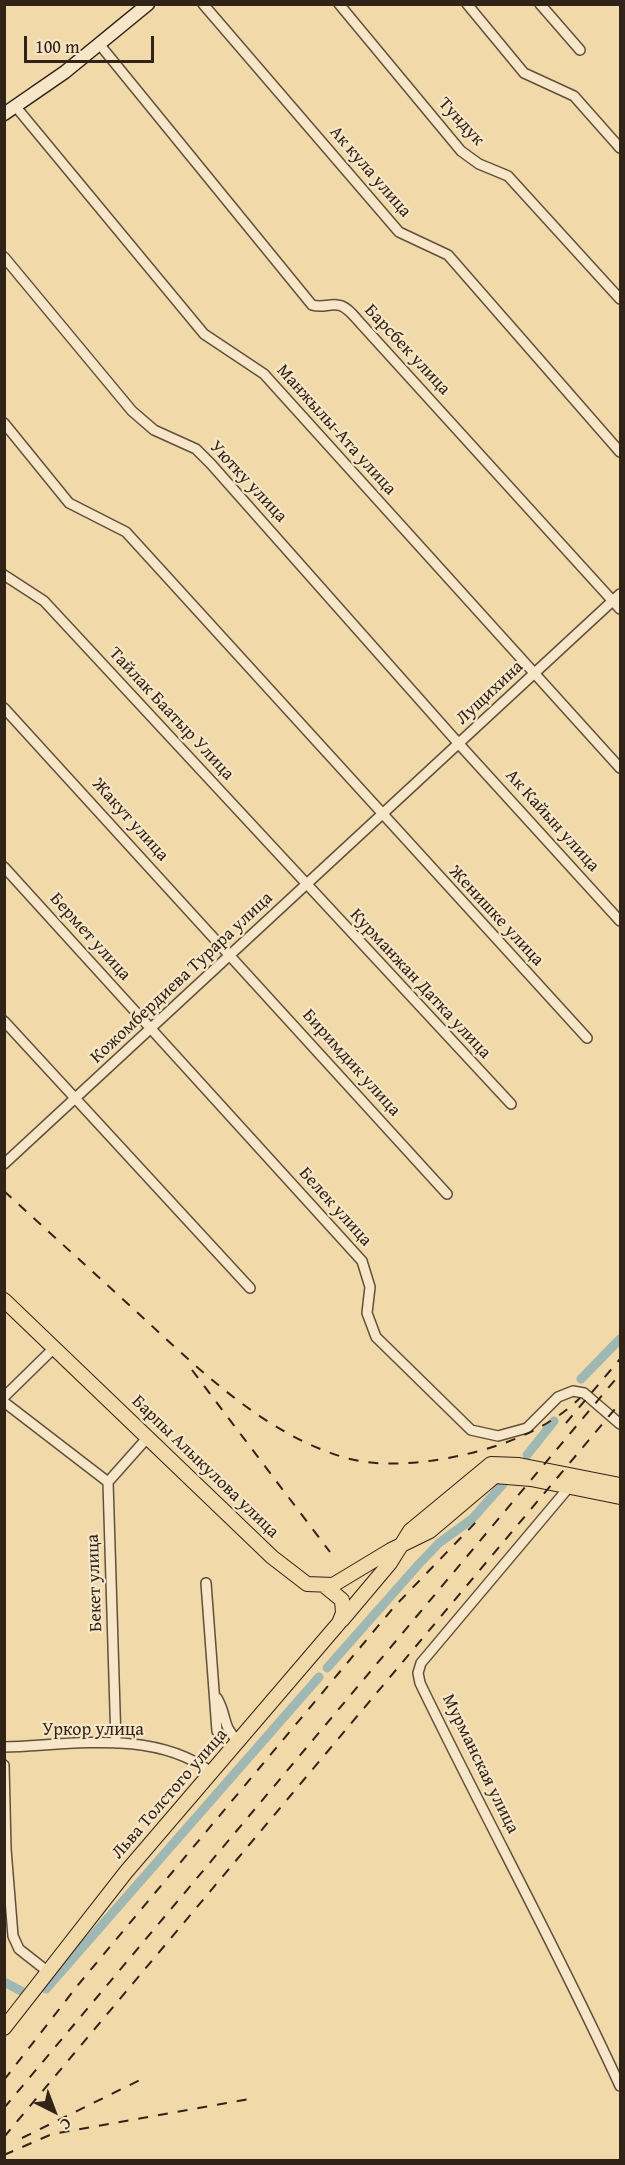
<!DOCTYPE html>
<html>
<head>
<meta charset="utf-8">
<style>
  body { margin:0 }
  #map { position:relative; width:625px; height:2165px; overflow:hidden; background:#f2d9a9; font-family:"Gentium Book Plus",serif }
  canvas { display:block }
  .frame { position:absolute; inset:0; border:6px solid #312317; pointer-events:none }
  .north { position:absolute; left:24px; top:2081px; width:60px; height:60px; -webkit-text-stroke:4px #f7e6c7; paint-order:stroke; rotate:138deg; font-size:16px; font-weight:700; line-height:24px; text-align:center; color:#312317 }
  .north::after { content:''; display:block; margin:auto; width:21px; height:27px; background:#312317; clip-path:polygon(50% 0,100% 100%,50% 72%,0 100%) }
  .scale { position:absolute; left:24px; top:36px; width:130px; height:27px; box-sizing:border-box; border:3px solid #312317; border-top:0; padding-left:8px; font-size:18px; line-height:21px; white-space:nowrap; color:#312317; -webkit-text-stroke:4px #f7e6c7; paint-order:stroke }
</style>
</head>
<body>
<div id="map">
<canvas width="625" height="2165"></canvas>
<div class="frame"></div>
<div class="north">С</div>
<div class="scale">100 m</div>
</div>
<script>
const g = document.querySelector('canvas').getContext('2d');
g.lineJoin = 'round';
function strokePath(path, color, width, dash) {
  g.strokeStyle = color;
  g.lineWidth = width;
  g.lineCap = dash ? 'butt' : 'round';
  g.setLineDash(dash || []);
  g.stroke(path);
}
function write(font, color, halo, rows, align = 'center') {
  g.font = font + ' "Gentium Book Plus",serif';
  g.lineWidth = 4.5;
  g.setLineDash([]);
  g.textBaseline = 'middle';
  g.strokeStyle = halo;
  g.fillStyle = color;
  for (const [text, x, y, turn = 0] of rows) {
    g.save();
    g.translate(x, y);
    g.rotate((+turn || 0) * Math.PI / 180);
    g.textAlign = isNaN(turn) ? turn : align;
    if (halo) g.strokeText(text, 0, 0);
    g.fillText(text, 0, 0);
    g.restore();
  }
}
const canal = new Path2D(`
  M581,1379L620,1339
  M527,1455L554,1421
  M327,1668L419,1564L439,1543L472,1519L503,1484
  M4,1982L23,1992
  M46,1989L319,1677`);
const street = new Path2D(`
  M203,4L399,232L448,255L620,452
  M339,4L461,151L479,164L508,176L620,299
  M467,4L524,73L574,96L620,148
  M540,4L580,50
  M100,45L312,305C322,308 328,304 337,305C347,305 356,319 363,326L620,609
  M16,107L204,334L264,374L620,768
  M4,257L132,411L154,430L196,449L211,464L459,744L620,921
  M4,423L69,503L126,532L587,1038
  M4,575L44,601L511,1104
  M4,708L447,1194
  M4,867L362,1261L370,1287L367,1313L376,1337L471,1430L498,1436L527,1428L558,1397L573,1391L584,1393L620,1424
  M4,1021L250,1288
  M4,1164L620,594
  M4,1397L54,1348
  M4,1402L108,1482
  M570,1486L421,1663L418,1673L420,1683C485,1818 558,1950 620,2086
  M206,1583L217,1731
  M217,1698C228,1717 221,1725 238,1741
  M116,1743L108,1482L148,1437
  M4,1747C72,1745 154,1729 211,1772
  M4,1765L6,1849L13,1936L19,1949L47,1971`);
const secondary = new Path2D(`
  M4,114L65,72L148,4`);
const primary = new Path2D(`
  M4,1300L272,1557L307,1584L333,1585L391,1550L430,1531L495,1476L531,1479L620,1497
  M342,1620L390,1563L410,1531L491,1464L519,1465L620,1485
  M4,2028L126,1872L339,1623L343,1613L342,1600L326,1587`);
const rail = new Path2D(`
  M4,1191C49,1232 94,1273 139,1314C200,1370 264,1434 346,1458C383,1468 427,1463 463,1455C506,1445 548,1429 580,1398
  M192,1370L330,1552
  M566,1423L620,1359
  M4,2080L78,1985L394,1607L476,1522
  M4,2108L620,1374
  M4,2137L620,1403
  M22,2138L142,2079
  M4,2155L52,2134L249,2099`);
const streetNames = [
  ["Тундук",461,122,47],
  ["Ак кула улица",370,172,49],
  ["Барсбек улица",407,350,47],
  ["Манжылы-Ата улица",336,430,48],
  ["Уютку улица",248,482,47],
  ["Лущихина",490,693,-43],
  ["Тайлак Баатыр Улица",171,714,47],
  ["Жакут улица",130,820,48],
  ["Ак Кайын улица",552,821,48],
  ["Женишке улица",496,916,47],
  ["Бермет улица",90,937,48],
  ["Кожомбердиева Турара улица",182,978,-43],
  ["Курманжан Датка улица",420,984,47],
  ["Биримдик улица",351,1063,48],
  ["Белек улица",335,1207,48],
  ["Барпы Алыкулова улица",205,1467,44],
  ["Бекет улица",95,1583,-92],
  ["Уркор улица",93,1730],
  ["Мурманская улица",480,1764,64],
  ["Льва Толстого улица",170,1794,-49]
];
strokePath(canal, '#9fb8b3', 9);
strokePath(street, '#61503c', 12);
strokePath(secondary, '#312317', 15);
strokePath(primary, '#312317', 16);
strokePath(street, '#f7e6c7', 9);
strokePath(secondary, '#f7e6c7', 12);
strokePath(primary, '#f2d9a9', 14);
strokePath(rail, '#312317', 2, [10, 10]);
write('18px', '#312317', '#f7e6c7', streetNames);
</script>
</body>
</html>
